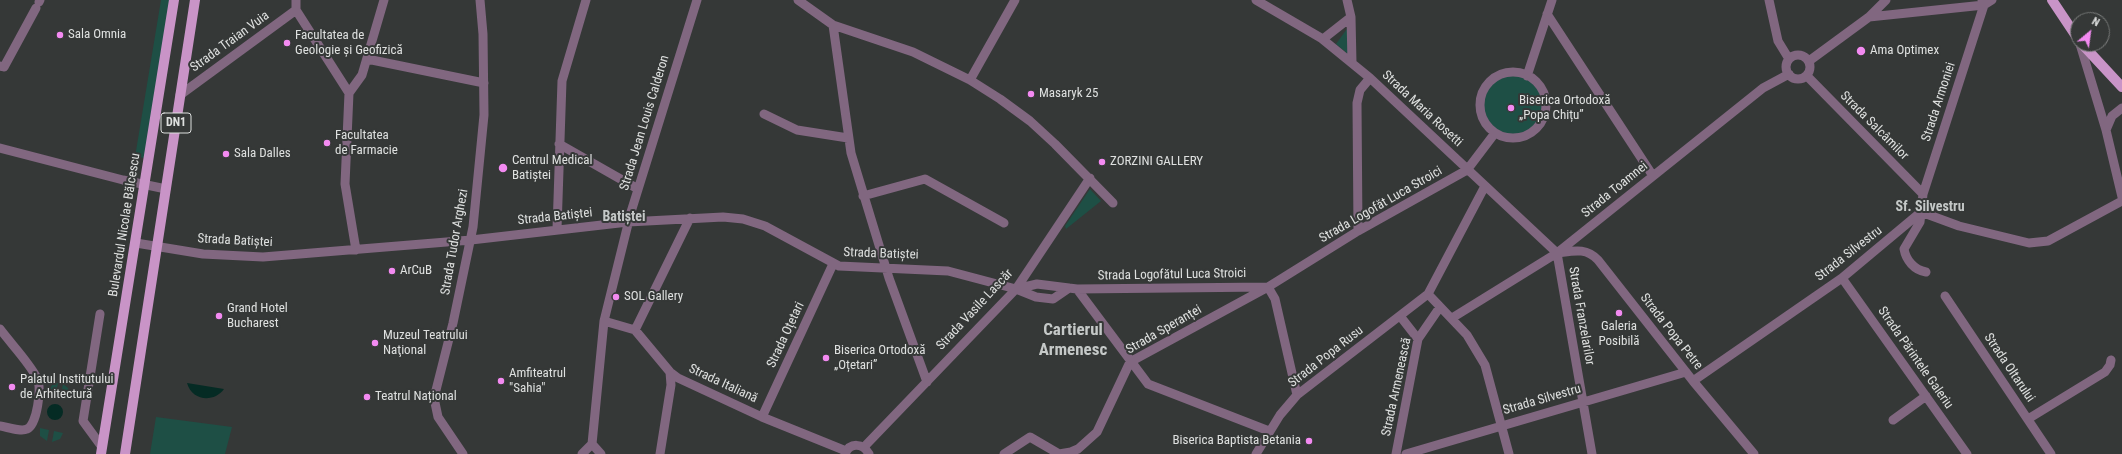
<!DOCTYPE html>
<html>
<head>
<meta charset="utf-8">
<style>
  body { margin:0 }
  #map { position:relative; width:2122px; height:454px; overflow:hidden; background:#353837; font-family:"Roboto Condensed",sans-serif }
  canvas { display:block }
  .north { position:absolute; left:2070px; top:12px; width:40px; height:40px; box-sizing:border-box; background:#353837; border:1px solid #797b7a; border-radius:50%; rotate:29deg; font-size:11px; font-weight:700; line-height:16px; text-align:center; color:#dee0df }
  .north::after { content:''; display:block; margin:auto; width:14px; height:18px; background:#f38af1; clip-path:polygon(50% 0,100% 100%,50% 72%,0 100%) }
</style>
</head>
<body>
<div id="map">
<canvas width="2122" height="454"></canvas>
<div class="north">N</div>
</div>
<script>
const g = document.querySelector('canvas').getContext('2d');
g.lineJoin = 'round';
function fill(path, color) {
  g.fillStyle = color;
  g.fill(path, 'evenodd');
}
function strokePath(path, color, width, dash) {
  g.strokeStyle = color;
  g.lineWidth = width;
  g.lineCap = dash ? 'butt' : 'round';
  g.setLineDash(dash || []);
  g.stroke(path);
}
function write(font, color, halo, rows, align = 'center') {
  g.font = font + ' "Roboto Condensed",sans-serif';
  g.lineWidth = 4;
  g.setLineDash([]);
  g.textBaseline = 'middle';
  g.strokeStyle = halo;
  g.fillStyle = color;
  for (const [text, x, y, turn = 0] of rows) {
    g.save();
    g.translate(x, y);
    g.rotate((+turn || 0) * Math.PI / 180);
    g.textAlign = isNaN(turn) ? turn : align;
    if (halo) g.strokeText(text, 0, 0);
    g.fillText(text, 0, 0);
    g.restore();
  }
}
const green = new Path2D(`
  M161,0H172L146,158L135,157Z
  M1349,26L1348,54L1336,44Z
  M1484 105a29 29 0 1 1 58 0a29 29 0 1 1-58 0Z
  M1090,189L1101,201L1066,229L1065,226Z
  M54,383H58L56,393L47,391Z
  M63,384L68,388L70,395L61,394Z
  M156,417L232,427L225,454H150Z
  M40,428L49,430L47,441L40,436Z
  M54,431L63,433L60,439L52,442Z`);
const water = new Path2D(`
  M187,383L224,389C214,403 192,401 187,383Z
  M47 412a8 8 0 1 1 16 0a8 8 0 1 1-16 0Z`);
const minor = new Path2D(`
  M296,0V10L349,93
  M798,0L833,25L913,52L970,80L1000,99L1030,121L1055,144L1113,203
  M1256,0L1321,38L1370,78L1557,253
  M1347,0L1351,17L1352,63
  M1769,0L1778,41L1789,59
  M39,2L40,0
  M1547,14L1653,176
  M1869,17L1984,5L1992,0
  M833,25L851,153L889,278L927,382
  M1323,39L1351,17
  M2080,44L2106,130L2122,197
  M1786 67a12 12 0 1 1 24 0a12 12 0 1 1-24 0Z
  M367,59L484,83
  M1809,61L1869,17L1886,0
  M0,66L4,67L36,8
  M1480 105a33 33 0 1 1 66 0a33 33 0 1 1-66 0Z
  M1527,76L1552,0
  M1807,76L1923,194
  M970,80L1015,0
  M180,95L296,10
  M764,114L797,130L848,138
  M2106,130L2112,116L2122,108
  M559,144L638,189
  M0,148L123,180L166,189
  M863,196L925,179L1004,223
  M1921,212L1959,226L2029,243L2048,241L2122,201
  M557,229L562,81L586,0
  M1358,231L1357,103L1360,90L1370,78
  M136,243L203,254L263,257L471,240L628,222L723,217L743,219L765,226L839,266L948,271L1016,289L1036,297L1053,299L1069,288
  M356,250L345,184L349,93L362,75L384,0
  M1557,253C1573,251 1586,247 1598,260L1693,381L1754,454
  M1557,253L1592,454
  M1926,272C1914,270 1906,260 1904,249L1920,222L1923,194L1984,5L1982,0
  M1842,278L1967,454
  M1268,287L1275,299L1297,395
  M1016,289L1037,284L1077,289L1267,287
  M1077,289L1148,384L1269,431
  M1428,294L1467,335L1485,365L1509,454
  M1945,296L2051,454
  M100,314L83,421L102,447
  M1400,316L1418,339
  M1452,318L1557,253L1763,88L1789,74
  M604,321L635,330L670,372L678,378L762,417L846,451
  M0,329C12,345 28,361 37,378C42,388 37,425 27,429C21,432 7,427 0,426
  M635,330L690,218
  M1693,381L1842,278L1921,212
  M762,417L833,264
  M2028,419L2105,372L2110,365L2111,360
  M1893,420L1926,396
  M592,444L604,321L631,212L697,0
  M592,444L601,454
  M864,447L1016,289L1090,178
  M463,454L438,417L434,398L453,323L473,227L484,115L483,34L480,0
  M582,454L592,444
  M660,454L671,385L670,372
  M845,454C850,442 863,443 869,454
  M1004,454L1030,437L1059,454
  M1059,454L1071,452L1078,449L1097,432L1130,362L1268,287L1358,231L1467,170L1495,133
  M1256,454L1280,415L1297,395L1428,294L1485,186
  M1396,454L1418,339L1440,307
  M1406,454L1686,372`);
const major = new Path2D(`
  M2052,0L2078,39
  M2082,44L2122,87
  M101,454L174,0
  M125,454L195,0`);
const markers = [
  [60,35,4,"#f38af1"],
  [287,43,4,"#f38af1"],
  [1861,51,5,"#f38af1"],
  [1031,94,4,"#f38af1"],
  [1511,108,4,"#f38af1"],
  [327,143,4,"#f38af1"],
  [226,154,4,"#f38af1"],
  [1102,162,4,"#f38af1"],
  [503,168,5,"#f38af1"],
  [392,271,4,"#f38af1"],
  [616,297,4,"#f38af1"],
  [1619,313,4,"#f38af1"],
  [219,316,4,"#f38af1"],
  [375,343,4,"#f38af1"],
  [826,358,4,"#f38af1"],
  [501,381,4,"#f38af1"],
  [12,387,4,"#f38af1"],
  [367,397,4,"#f38af1"],
  [1309,441,4,"#f38af1"]
];
const shields = [
  [176,123,30]
];
const shieldNames = [
  ["DN1",176,123]
];
const poiNames = [
  ["Sala Omnia",68,35],
  ["Facultatea de",295,36],
  ["Geologie și Geofizică",295,51],
  ["Ama Optimex",1870,51],
  ["Masaryk 25",1039,94],
  ["Biserica Ortodoxă",1519,101],
  ["„Popa Chițu”",1519,116],
  ["Facultatea",335,136],
  ["de Farmacie",335,151],
  ["Sala Dalles",234,154],
  ["Centrul Medical",512,161],
  ["Batiștei",512,176],
  ["ZORZINI GALLERY",1110,162],
  ["ArCuB",400,271],
  ["SOL Gallery",624,297],
  ["Grand Hotel",227,309],
  ["Bucharest",227,324],
  ["Galeria",1619,327,"center"],
  ["Posibilă",1619,342,"center"],
  ["Muzeul Teatrului",383,336],
  ["Naţional",383,351],
  ["Biserica Ortodoxă",834,351],
  ["„Oțetari”",834,366],
  ["Amfiteatrul",509,374],
  ["\"Sahia\"",509,389],
  ["Palatul Institutului",20,380],
  ["de Arhitectură",20,395],
  ["Teatrul Național",375,397],
  ["Biserica Baptista Betania",1301,441,"right"]
];
const streetNames = [
  ["Strada Traian Vuia",230,42,-36],
  ["Strada Armoniei",1939,102,-72],
  ["Strada Maria Rosetti",1422,109,43],
  ["Strada Jean Louis Calderon",645,123,-73],
  ["Strada Salcâmilor",1874,126,45],
  ["Strada Toamnei",1615,190,-39],
  ["Strada Logofăt Luca Stroici",1381,205,-30],
  ["Strada Batiștei",555,217,-6],
  ["Bulevardul Nicolae Bălcescu",125,225,-81],
  ["Strada Batiștei",235,241,3],
  ["Strada Tudor Arghezi",455,242,-80],
  ["Strada Batiștei",881,254,2],
  ["Strada Silvestru",1849,254,-38],
  ["Strada Logofătul Luca Stroici",1172,275,-1],
  ["Strada Vasile Lascăr",975,310,-47],
  ["Strada Franzelarilor",1581,316,80],
  ["Strada Speranței",1164,330,-30],
  ["Strada Popa Petre",1671,332,52],
  ["Strada Oțetari",786,335,-65],
  ["Strada Popa Rusu",1326,357,-38],
  ["Strada Părintele Galeriu",1915,358,55],
  ["Strada Oltarului",2009,368,56],
  ["Strada Italiană",723,384,25],
  ["Strada Armenească",1397,387,-78],
  ["Strada Silvestru",1542,400,-16]
];
const neighbourhoodNames = [
  ["Sf. Silvestru",1930,207],
  ["Batiștei",624,217]
];
const districtNames = [
  ["Cartierul",1073,331],
  ["Armenesc",1073,351]
];
fill(green, '#1e4f45');
fill(water, '#052b24');
strokePath(minor, '#816780', 9);
strokePath(major, '#c994c7', 10);
for (const [x, y, r, color] of markers) {
  const dot = new Path2D();
  dot.arc(x, y, r, 0, 2 * Math.PI);
  g.fillStyle = color;
  g.fill(dot);
  strokePath(dot, '#353837', 1.5);
}
for (const [x, y, w] of shields) {
  const box = new Path2D();
  box.roundRect(x - w / 2, y - 10, w, 20, 3);
  g.fillStyle = '#353837';
  g.fill(box);
  strokePath(box, '#dee0df', 1);
}
write('bold 12px', '#dee0df', null, shieldNames);
write('13px', '#dee0df', '#353837', poiNames, 'left');
write('13px', '#dee0df', '#353837', streetNames);
write('bold 14px', '#c5c9c8', '#353837', neighbourhoodNames);
write('bold 17px', '#c5c9c8', '#353837', districtNames);
</script>
</body>
</html>
